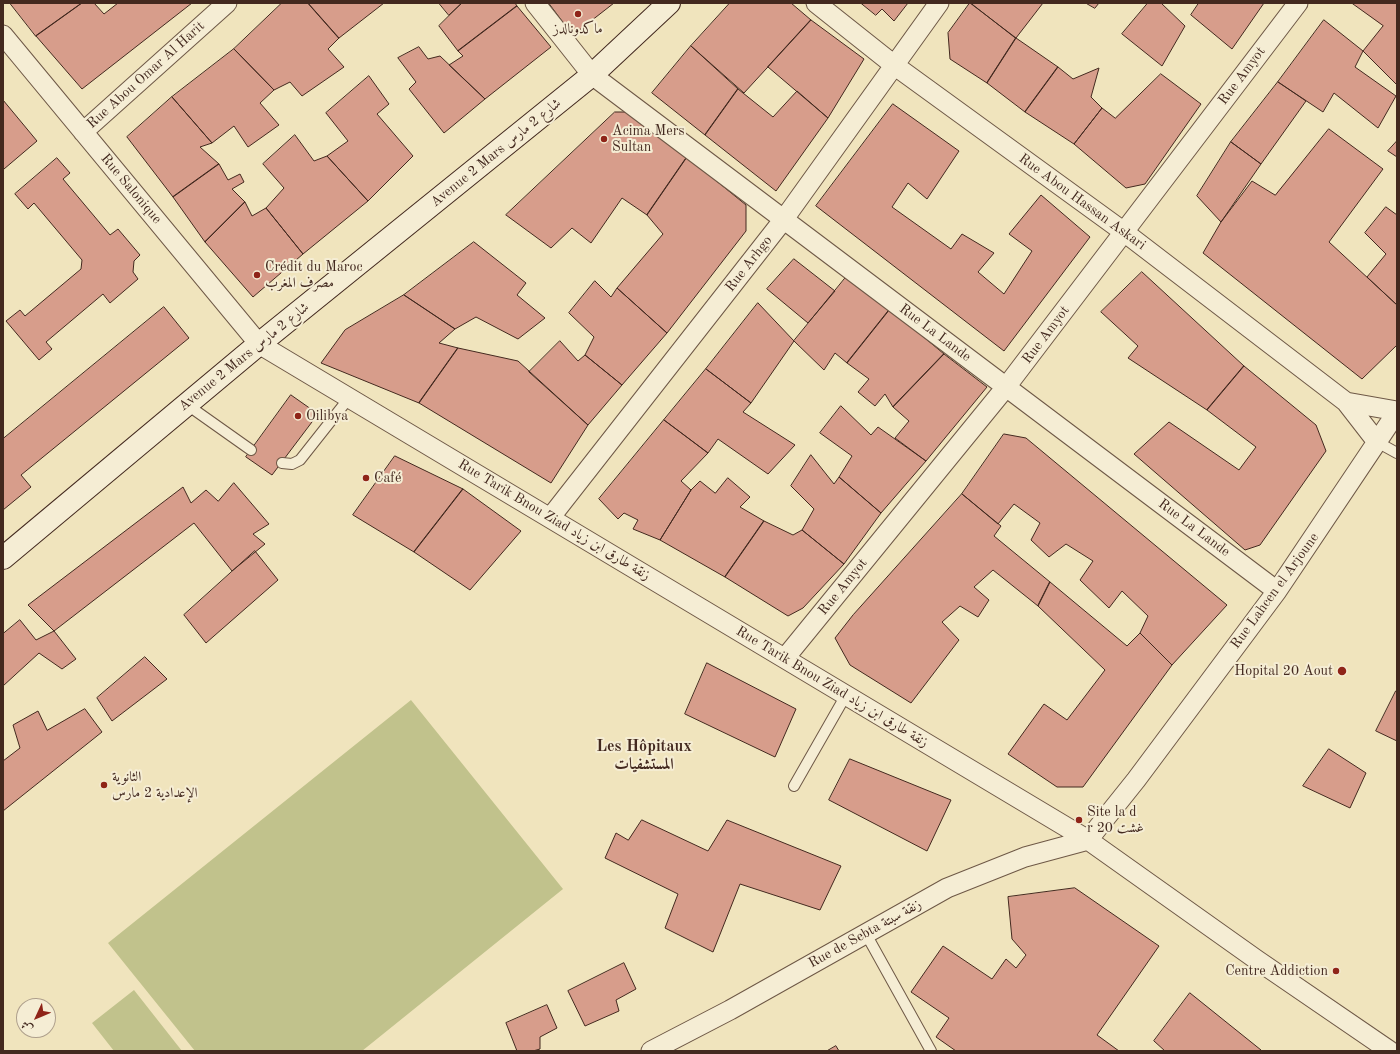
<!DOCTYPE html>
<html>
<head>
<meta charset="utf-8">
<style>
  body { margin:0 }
  #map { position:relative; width:1400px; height:1054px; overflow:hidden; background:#f0e4bd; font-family:"Old Standard TT",Amiri,serif }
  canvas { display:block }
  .frame { position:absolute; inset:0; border:4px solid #43291f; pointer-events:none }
  .north { position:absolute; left:16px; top:998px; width:40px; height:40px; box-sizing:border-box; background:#f5edd4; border:1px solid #ae9f8c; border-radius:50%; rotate:226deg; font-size:11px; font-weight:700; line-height:16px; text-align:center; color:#43291f }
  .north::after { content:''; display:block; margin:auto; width:14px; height:18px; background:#8f2418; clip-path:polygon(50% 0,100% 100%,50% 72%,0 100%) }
</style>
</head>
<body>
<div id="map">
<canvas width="1400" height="1054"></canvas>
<div class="frame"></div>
<div class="north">ش</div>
</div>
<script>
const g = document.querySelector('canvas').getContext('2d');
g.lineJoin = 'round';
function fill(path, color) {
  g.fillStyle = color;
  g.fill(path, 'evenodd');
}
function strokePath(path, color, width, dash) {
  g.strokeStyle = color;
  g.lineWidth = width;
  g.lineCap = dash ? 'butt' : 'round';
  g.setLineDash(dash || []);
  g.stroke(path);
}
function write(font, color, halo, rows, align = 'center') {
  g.font = font + ' "Old Standard TT",Amiri,serif';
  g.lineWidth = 4;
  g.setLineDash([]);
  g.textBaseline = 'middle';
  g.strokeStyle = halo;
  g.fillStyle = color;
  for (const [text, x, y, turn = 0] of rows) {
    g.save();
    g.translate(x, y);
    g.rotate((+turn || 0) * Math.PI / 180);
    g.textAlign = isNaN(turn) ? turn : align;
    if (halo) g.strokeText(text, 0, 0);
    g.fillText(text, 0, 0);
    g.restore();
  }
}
const green = new Path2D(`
  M411,700L563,889L362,1051H195L108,943Z
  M134,990L182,1051H114L92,1023Z`);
const building = new Path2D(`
  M10,3H82L36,36Z
  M82,3H94L104,14L118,3H192L82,89L36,36Z
  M282,3H308L339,38L328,49L344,67L302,96L290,82L274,90L234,49Z
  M308,3H384L339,38Z
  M439,3H462L449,15Z
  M462,3H515L517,6L458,51L439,26Z
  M549,3H614L573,35Z
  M730,3H791L811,20L744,93L691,46Z
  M861,3H908L894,21L882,9L876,15Z
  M970,3L1016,38L987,83L950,59L948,33Z
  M971,3H1043L1016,38Z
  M1086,3H1099L1095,8Z
  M1148,3H1161L1185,26L1162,66L1122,34Z
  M1199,3H1264L1232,49L1191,15Z
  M1352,3H1397V85L1363,51L1383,26Z
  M517,6L551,47L485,99L449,65L463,56L458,51Z
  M811,20L864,59L828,118L768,67Z
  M1324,20L1363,51L1355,67L1396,96L1378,128L1334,93L1323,112L1278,82Z
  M1016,38L1058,67L1025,112L987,83Z
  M691,46L738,89L705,135L652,93Z
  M419,47L428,59L440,56L485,99L444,133L409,89L416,82L398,58Z
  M234,49L274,90L260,103L279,125L248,147L234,126L212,143L172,97Z
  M1058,67L1073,79L1099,68L1091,97L1102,108L1074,144L1025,112Z
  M1161,74L1201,104L1145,184L1126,188L1074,144L1102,108L1115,118Z
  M369,76L389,104L377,114L413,156L368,201L327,156L348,141L326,113Z
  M1278,82L1306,101L1261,164L1231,142Z
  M738,89L773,117L797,91L828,118L776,191L705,135Z
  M172,97L212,143L200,147L219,164L173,197L127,137Z
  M3,100L37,141L4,169L3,167Z
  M893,104L959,151L927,199L908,183L892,207L951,249L962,234L994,253L978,272L1004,294L1032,251L1009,234L1041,195L1090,237L1004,351L816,206Z
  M615,112H629L687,157L647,215L622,198L591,243L572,228L551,248L506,215Z
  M1329,129L1383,169L1329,242L1397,305V345L1362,379L1203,253L1221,222L1252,181L1275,195Z
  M295,135L314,161L327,156L368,201L303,254L266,208L284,188L263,164Z
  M1397,141V157L1388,151Z
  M1231,142L1261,164L1221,222L1197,196Z
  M687,157L746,205V231L667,333L617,288L663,234L647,215Z
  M57,158L70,173L63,179L110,235L118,229L140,255L134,261L133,272L138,279L110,303L103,294L46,342L52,349L39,360L6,321L20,310L25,316L81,269L82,260L34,203L28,209L15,194Z
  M219,164L228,180L240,174L244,182L232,189L245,202L205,242L173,197Z
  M245,202L252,216L266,208L303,254L253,297L205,242Z
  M1386,207L1397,215V305L1367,277L1386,254L1365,233Z
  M474,242L526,283L517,295L545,318L518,339L476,317L455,329L404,295Z
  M794,259L835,291L808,323L767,289Z
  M1142,272L1244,366L1207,410L1128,358L1138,346L1101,312Z
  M847,276L890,309L847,363L835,353L824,370L794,341Z
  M595,281L611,297L617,288L667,333L622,385L585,355L594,337L569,313Z
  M404,295L455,329L439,343L458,348L419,403L321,363L345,330Z
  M758,303L794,341L751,403L706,369Z
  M164,307L189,338L21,475L31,487L3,510V439Z
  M890,309L944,354L893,407L885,394L875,406L858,392L869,379L847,363Z
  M560,341L578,361L585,355L622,385L588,425L529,372Z
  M458,348L518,361L588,425L551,483L419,403Z
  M944,354L987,387L926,461L895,438L909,421L893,407Z
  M1244,366L1316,425L1326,451L1260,545L1245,550L1134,454L1169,422L1239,470L1256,447L1207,410Z
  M706,369L751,403L743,412L795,445L768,474L718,439L708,453L664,420Z
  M291,395L318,414L272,475L246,457Z
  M841,406L871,435L878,427L926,461L881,513L839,477L852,456L820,433Z
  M664,420L708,453L681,481L691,490L660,540L633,529L638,520L624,513L618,519L599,499Z
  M1004,434L1026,438L1227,605L1172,665L1140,633L1148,616L1122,591L1109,608L1080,580L1093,561L1066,544L1049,557L1031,540L1040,523L1014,504L998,524L962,494Z
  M811,455L834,484L839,477L881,513L844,564L802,530L814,509L791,486Z
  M395,456L463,489L414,552L353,515Z
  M728,478L750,497L740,507L764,521L725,577L660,540L691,490L700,481L715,493Z
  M234,483L269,524L253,534L265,544L232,571L194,523L54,631L28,605L183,487L191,503L206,490L218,501Z
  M463,489L521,531L470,590L414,552Z
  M962,494L1001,526L994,536L1050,582L1038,606L993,570L974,587L989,600L978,617L960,606L942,622L959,640L911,703L850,665L835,638L853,615Z
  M764,521L793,535L802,530L844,564L803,608L788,616L725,577Z
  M255,551L278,580L206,643L184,615Z
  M1050,582L1127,646L1140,633L1172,665L1083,787H1057L1008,754L1044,704L1067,720L1105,670L1038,606Z
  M20,620L36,640L54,631L76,659L62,669L39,653L3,686V634Z
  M145,657L167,679L112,721L97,698Z
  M707,663L796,709L775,757L685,714Z
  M1396,691H1397V741L1376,731Z
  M85,709L102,732L3,811V761L20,748L13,725L38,711L47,730Z
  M1329,749L1366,773L1350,808L1303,786Z
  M850,759L951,800L927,851L829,800Z
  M642,820L708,851L727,820L841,866L820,910L740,884L713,952L665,928L678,894L605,858L616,833L628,840Z
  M1075,888L1159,946L1097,1035L1119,1051H956L936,1037L949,1018L911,992L943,946L992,979L1006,959L1016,968L1026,955L1012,939L1008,897Z
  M624,963L636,989L616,1000L619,1011L585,1026L568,991Z
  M1190,993L1261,1050L1260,1051H1165L1154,1041Z
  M547,1005L557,1028L540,1037V1049L533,1051H517L506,1023Z
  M836,1046L839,1051H827Z`);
const service = new Path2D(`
  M186,404L251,450
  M1377,442L1397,453
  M282,463L292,464L300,460L349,398
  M794,786L846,695
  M866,934L931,1051`);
const minor = new Path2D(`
  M535,3L592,75L1277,591
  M816,3L894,65L1124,232L1346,402L1377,442
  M3,35L259,344L1088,840L1257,960L1390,1051
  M83,132L227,3
  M1346,402L1397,411
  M550,518L784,219L939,3
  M785,658L1006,387L1298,3
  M1088,840L1136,780L1277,591L1397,412
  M651,1051L730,1010L947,888L1025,857L1088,840`);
const secondary = new Path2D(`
  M3,558L259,344L592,75L669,3`);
const markers = [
  [578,14,4,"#8f2418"],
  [604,139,4,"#8f2418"],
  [257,275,4,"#8f2418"],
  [298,416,4,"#8f2418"],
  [366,478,4,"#8f2418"],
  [1342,671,5,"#8f2418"],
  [104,785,4,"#8f2418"],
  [1079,820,4,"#8f2418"],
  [1336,971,4,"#8f2418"]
];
const poiNames = [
  ["ماكدونالدز",578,29,"center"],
  ["Acima Mers",612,131],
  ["Sultan",612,147],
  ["Crédit du Maroc",265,267],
  ["مصرف المغرب",265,283],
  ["Oilibya",306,416],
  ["Café",374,478],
  ["Hopital 20 Aout",1333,671,"right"],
  ["الثانوية",112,777],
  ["الإعدادية 2 مارس",112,793],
  ["Site la d",1087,812],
  ["r 20 غشت",1087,828],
  ["Centre Addiction",1328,971,"right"]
];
const streetNames = [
  ["Rue Abou Omar Al Harit",146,75,-42],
  ["Rue Amyot",1242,76,-53],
  ["Avenue 2 Mars شارع 2 مارس",496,153,-39],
  ["Rue Salonique",131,189,50],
  ["Rue Abou Hassan Askari",1082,202,36],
  ["Rue Arhgo",749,264,-52],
  ["Rue La Lande",935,333,37],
  ["Rue Amyot",1046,335,-53],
  ["Avenue 2 Mars شارع 2 مارس",244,357,-39],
  ["Rue Tarik Bnou Ziad زنقة طارق ابن زياد",554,520,31],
  ["Rue La Lande",1194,528,37],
  ["Rue Amyot",843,587,-51],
  ["Rue Lahcen el Arjoune",1275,591,-54],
  ["Rue Tarik Bnou Ziad زنقة طارق ابن زياد",832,687,31],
  ["Rue de Sebta زنقة سبتة",865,934,-29]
];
const quarterNames = [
  ["Les Hôpitaux",644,747],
  ["المستشفيات",644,765]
];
fill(green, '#c1c28c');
fill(building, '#d79d8b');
strokePath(building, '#43291f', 1);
strokePath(service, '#6e5846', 12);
strokePath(minor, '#6e5846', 21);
strokePath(secondary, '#43291f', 24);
strokePath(service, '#f5edd4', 10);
strokePath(minor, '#f5edd4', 19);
strokePath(secondary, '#f5edd4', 22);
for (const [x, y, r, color] of markers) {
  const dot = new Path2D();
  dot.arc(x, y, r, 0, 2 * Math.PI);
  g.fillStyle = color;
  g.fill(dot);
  strokePath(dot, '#f5edd4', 1.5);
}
write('14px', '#43291f', '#f5edd4', poiNames, 'left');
write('14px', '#43291f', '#f5edd4', streetNames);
write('bold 16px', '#43291f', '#f5edd4', quarterNames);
</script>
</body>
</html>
